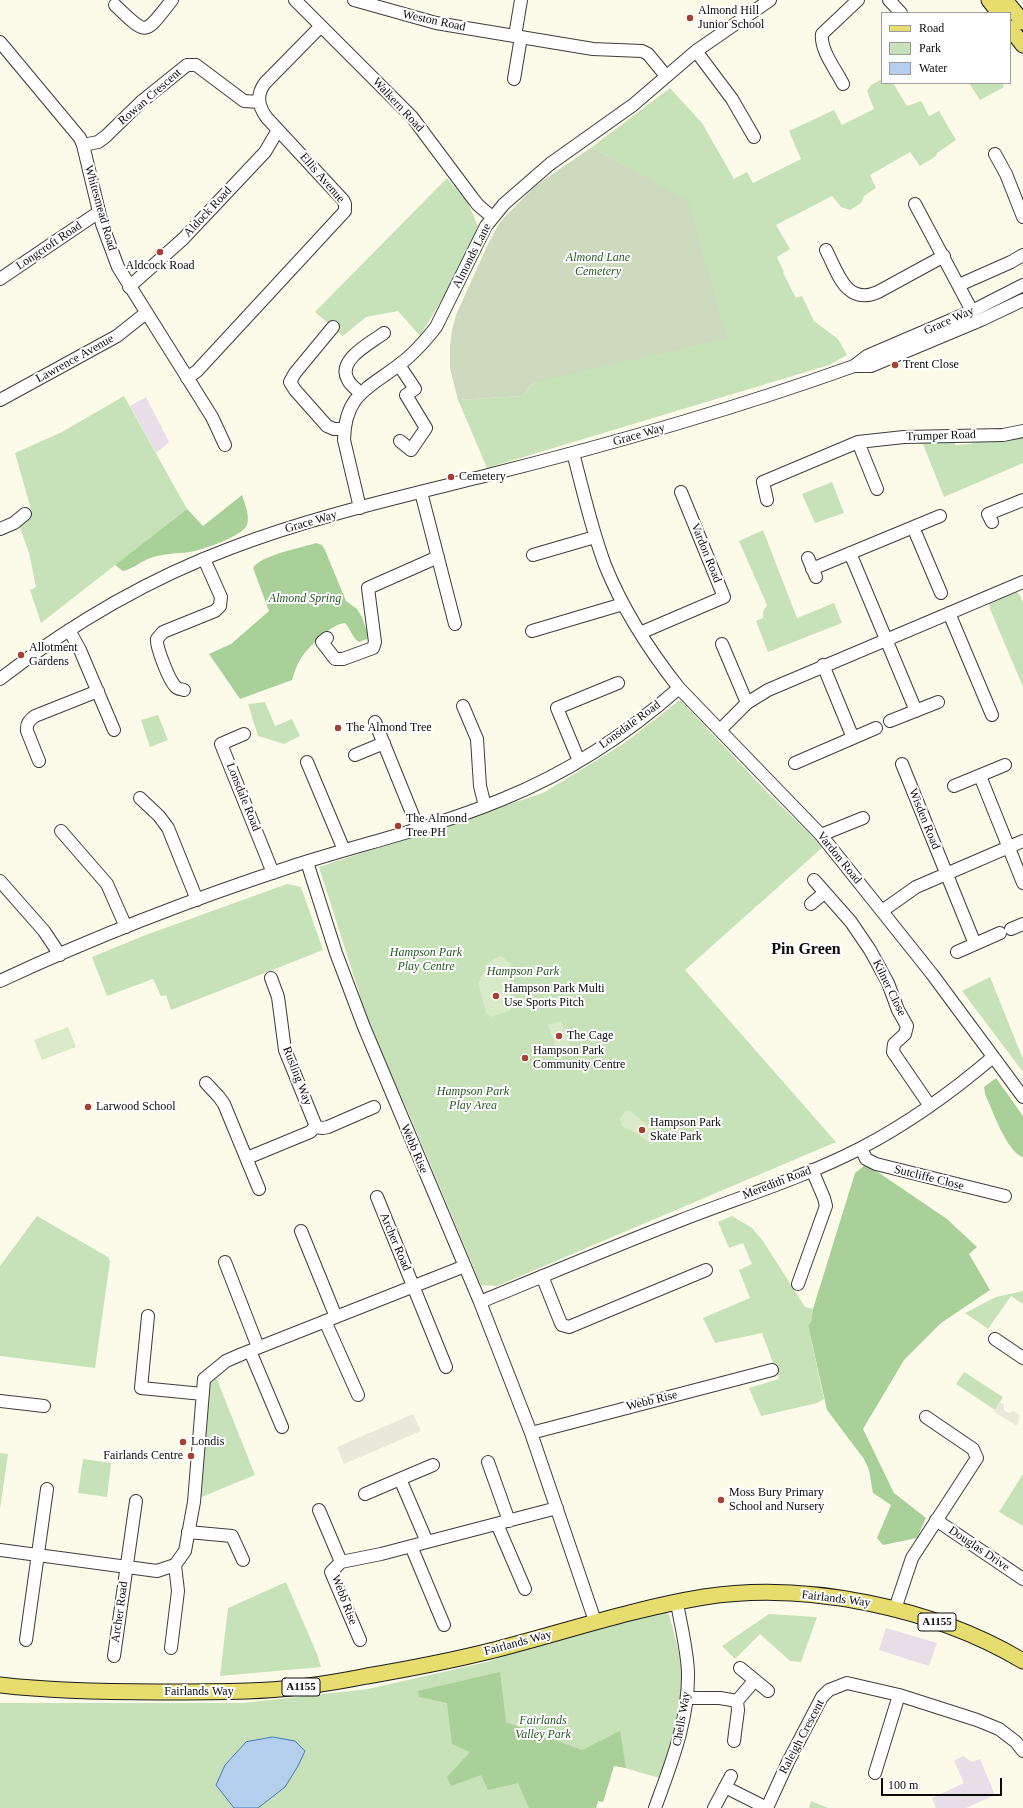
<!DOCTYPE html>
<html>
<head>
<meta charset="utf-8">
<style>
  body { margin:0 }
  #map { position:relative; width:1023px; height:1808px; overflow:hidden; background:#fcfbe9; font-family:Georgia,serif }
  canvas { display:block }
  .legend { position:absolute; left:881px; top:12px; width:130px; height:72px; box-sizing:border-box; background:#fff; border:1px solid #9d9d9d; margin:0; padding:5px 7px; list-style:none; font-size:12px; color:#0a0a0a }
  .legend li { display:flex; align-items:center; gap:8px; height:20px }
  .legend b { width:20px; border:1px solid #9d9d9d }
  .scale { position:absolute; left:881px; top:1778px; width:121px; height:18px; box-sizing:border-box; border:2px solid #0a0a0a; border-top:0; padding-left:5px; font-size:12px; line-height:14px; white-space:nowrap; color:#0a0a0a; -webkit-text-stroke:3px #fff; paint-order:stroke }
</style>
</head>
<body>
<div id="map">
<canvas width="1023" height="1808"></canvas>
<ul class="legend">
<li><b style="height:5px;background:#e7dc6e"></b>Road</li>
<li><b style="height:11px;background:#c7e2b8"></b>Park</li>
<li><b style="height:11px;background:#b4cfed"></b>Water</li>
</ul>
<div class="scale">100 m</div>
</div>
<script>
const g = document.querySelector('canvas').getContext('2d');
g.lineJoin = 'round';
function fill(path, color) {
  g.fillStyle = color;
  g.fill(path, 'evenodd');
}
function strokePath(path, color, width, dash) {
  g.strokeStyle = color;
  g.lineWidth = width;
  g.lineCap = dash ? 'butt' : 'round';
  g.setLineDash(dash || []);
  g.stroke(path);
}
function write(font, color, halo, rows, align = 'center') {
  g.font = font + ' Georgia,serif';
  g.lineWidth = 4;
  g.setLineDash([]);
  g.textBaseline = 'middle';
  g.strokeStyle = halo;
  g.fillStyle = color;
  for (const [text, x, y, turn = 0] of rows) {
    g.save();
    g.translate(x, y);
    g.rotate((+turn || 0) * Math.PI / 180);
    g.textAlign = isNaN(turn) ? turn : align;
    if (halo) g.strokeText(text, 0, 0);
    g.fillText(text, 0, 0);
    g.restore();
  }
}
const industrial = new Path2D(`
  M146,397L169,442L156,453L130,406Z
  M886,1628L937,1643L929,1666L879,1650Z
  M963,1756L972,1762L980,1759L995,1795L966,1808H936L932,1798L964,1783L954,1761Z`);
const green = new Path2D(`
  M882,79V83H893L907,106L921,101L929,116L939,111L956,140L937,153L936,156L920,166L910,152L870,175L876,188L864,196L861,203L850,210L841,207L832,196L776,225L790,249L777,257L784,272L783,273L796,298L802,296L814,321L838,339L847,355L829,365L487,468L458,400L523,396L530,386L537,382L688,202L592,147L670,88L702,123L734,179L747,172L753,183L801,159L789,131L834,110L842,125L874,109L867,91L871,85Z
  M969,83H1002L1004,87L980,100Z
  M447,178L468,203L478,226L456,276L420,336L398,311L366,317L343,336L315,312Z
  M124,396L187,509L41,623L30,590L36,587L29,553L19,525L32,513L15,453L62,432Z
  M1023,434V463L944,497L921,439L955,438V445L972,444L973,438Z
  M832,482L844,513L815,523L802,494Z
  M763,530L797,618L834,603L842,623L768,652L756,621L763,618V612L767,605L739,541Z
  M1015,591L1020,595L1023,603V687L990,609L989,601Z
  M680,700L767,792L823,847L685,970L836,1142L497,1286L481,1285L410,1116L370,1027L319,867L543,793L623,744Z
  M265,702L275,726L292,719L300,736L284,744L258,736L248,704Z
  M158,715L168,740L150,747L141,720Z
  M287,884L301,887L323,950L171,1010L166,995L161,996L153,979L107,996L92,957L143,936Z
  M990,977L1023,1059V1072L962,991Z
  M37,1216L108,1257L110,1261L95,1368L0,1356V1266Z
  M732,1216L752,1228L763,1241L805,1307L813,1309L811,1322L808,1325L824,1399L817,1403L761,1416L749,1388L779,1379L762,1333L715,1343L703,1318L750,1298L739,1270L752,1264L743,1243L729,1248L718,1222Z
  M1023,1291V1304L1011,1296L988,1329L965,1313L996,1297Z
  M964,1372L1003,1397L995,1410L956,1384Z
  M216,1377L255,1475L199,1498L210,1382Z
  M0,1453L8,1454L0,1509Z
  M83,1459L111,1463L107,1497L78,1493Z
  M1023,1474V1526L999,1512Z
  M286,1582L317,1654L321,1667L220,1676L228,1608Z
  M661,1611L669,1614L684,1672L672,1746L660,1778L614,1765L603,1802L598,1801L596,1808H0V1703H243L368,1689L487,1662L592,1626Z
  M769,1614L817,1617L801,1662L790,1661L760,1634L735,1659L722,1646Z
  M811,1801L828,1808H809Z`);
const forest = new Path2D(`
  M242,495C245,504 250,516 247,525C243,536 202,550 190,552C176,554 162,553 148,559C140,562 133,569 123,571L115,565L187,509L203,526Z
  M316,543L322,545L325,550L346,601L357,609L362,617L368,635L367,639L359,642C352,638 351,629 345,623C332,623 306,649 300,660C296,666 294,674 292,680L240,699L209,654L231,644L269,611L253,568C261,555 301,548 316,543Z
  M996,1078L1023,1116V1157C1007,1153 992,1109 985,1094L984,1087Z
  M866,1164L947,1219L977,1247L969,1254L990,1290L941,1323L904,1360L863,1429L894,1493L926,1518L917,1538L883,1545L877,1538L891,1505L873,1493L869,1470L864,1459L827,1410L808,1325L811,1322L813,1309L855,1173Z
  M500,1672L506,1722L582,1750L620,1731L626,1768L614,1766L603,1802L598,1801L596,1808H529L518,1783L488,1790L481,1775L451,1786L447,1777L470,1752L452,1744L447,1703L419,1697L418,1691Z`);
const cemetery = new Path2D(`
  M592,147L688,201L727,338L537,382L530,386L523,396L458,400L450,368V346L452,330L456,315L488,244L500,222L535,186Z`);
const pitch = new Path2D(`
  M501,956L511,964V1010L491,1017L486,1013L478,983L489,962Z
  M561,1021L570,1046L557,1051L548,1025Z
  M68,1027L76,1047L42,1060L34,1040Z
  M629,1110L660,1135L652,1145L638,1134L622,1126L620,1119L625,1111Z`);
const plaza = new Path2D(`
  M1000,1402L1004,1405V1410L1009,1413L1013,1411L1020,1415L1017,1426L994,1412Z
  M413,1414L421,1431L344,1464L337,1447Z`);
const water = new Path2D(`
  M273,1737L295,1741L305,1751L298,1766L285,1787L258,1808H234L216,1785L225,1765L246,1742Z`);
const minor = new Path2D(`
  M295,0L412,117L471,196L478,205L492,217
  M354,0L436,23L593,49L642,51L648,54L666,76
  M889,0L901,13
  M115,5C148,37 144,35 172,0
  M515,36L521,0
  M0,42L80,138L83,145L102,224L118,267L212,417L225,445
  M696,51L732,99L754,137
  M514,79L521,37
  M843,84C836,70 820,50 822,34L858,0
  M83,145L98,142L105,137L141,102L187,65H196L244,101L259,102
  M995,154L1006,174L1023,217
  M915,204L972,311
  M826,250C838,273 846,306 878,292L944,256
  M0,279L99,212
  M959,285L1011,262L1023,255
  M129,287L183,239L265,152L278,130
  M333,327L295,373L290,382L295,390L327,426L334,429H344
  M399,365L415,389L406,395L426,428L411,450L400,441
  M854,366H871L981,320L1023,300
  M187,378L197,371L345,211V204L343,200L267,118C258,106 256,95 265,83L321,26
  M361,393C356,389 351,386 348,380C336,360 371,343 384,333
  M0,400L117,336L146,313
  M858,442L877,489
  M573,453C583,490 591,528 605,565C623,610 649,650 679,688L821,835L932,974L1023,1097
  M421,492L455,624
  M767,500L763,482L858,442L904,437L1003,435L1023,431
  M360,508L344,440C345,394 368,389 400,364C414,354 425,341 436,327L486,226L504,204L550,164L633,105L696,51L770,0
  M992,522L988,514L1023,500
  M913,527L941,593
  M0,529L14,523L25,514
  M850,553L916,711
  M533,555L595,537
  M808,558L816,577
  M812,569L940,516
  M949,613L992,715
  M69,630L80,650L114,730
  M532,631L623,604
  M640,633L724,597L681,492
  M327,638L322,642L335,659H343L373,648L375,642L368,588L438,557
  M722,644L747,703
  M823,665L853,738
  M0,679C70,625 148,579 231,548C314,516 402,497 488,475C612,444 734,409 854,366L867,356L972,311L1023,285
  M184,690C180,689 177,689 175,686C169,680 156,647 157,639L163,632L215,611L220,606L221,597L204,559
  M463,706L477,739L480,786L485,806
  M890,721L938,702
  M375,722L418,828
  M720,730L747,703L768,690L1023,582
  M244,734L221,744L273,873
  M355,755L384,743
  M39,761L27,731C26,724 29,720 35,716L98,691
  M579,761L557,708L618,683
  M307,762L344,850
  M795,763L876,728
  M902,764L975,944
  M980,776L1023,883
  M954,786L1005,765
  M140,798L159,816L168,828L197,900
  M61,831L107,884L126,927
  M821,835L863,818
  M307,862L336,953L364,1027L480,1302L531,1433L595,1621
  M814,880L851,922L870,950L888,983L898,1010L907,1026L905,1034L894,1044L893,1052L930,1106
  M0,881L44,931L60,955
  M811,904L824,893
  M882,911L916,887L1023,841
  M1011,929L1023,924
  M957,952L1000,933
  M0,981C96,936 195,898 296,865C365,843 436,827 503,799C567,773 627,734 679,688
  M206,1083L219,1097L224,1104L259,1189
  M315,1127L323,1128L328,1127L374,1107
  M861,1148L866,1159L876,1164L1005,1196
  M247,1158L310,1132L315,1127V1124L285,1050L278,997L271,978
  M377,1197L446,1367
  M301,1231L336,1317
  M225,1262L258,1347
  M542,1276L560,1321L562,1325L569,1327L706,1270
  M798,1284L826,1206L824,1198L812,1170
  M480,1302C546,1275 612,1247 679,1221C740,1197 803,1178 861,1148C909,1123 952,1092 993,1057
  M148,1316L141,1388L203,1394
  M325,1321L358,1395
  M995,1339L1023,1358
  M250,1351L282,1427
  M0,1401L44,1406
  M531,1433L772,1370
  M488,1462L509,1521
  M400,1479L433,1465
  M365,1494L400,1479L427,1542
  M319,1510L341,1562L381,1554L557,1508
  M936,1520L1023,1579
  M497,1524L525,1589
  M188,1532L232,1536L243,1560
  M411,1546L444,1625
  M0,1550L157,1571L175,1565L185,1551L194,1502L204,1379L226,1361L242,1354L465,1266
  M341,1562L331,1572L360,1640
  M895,1609L912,1558L977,1458L973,1449L926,1417
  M26,1640L47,1489
  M171,1648L178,1591L175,1565
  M114,1656L136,1501
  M740,1668L768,1691
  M687,1698H720L737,1701
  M734,1741L738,1710L737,1701L754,1681
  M875,1773L899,1695
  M725,1787L767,1808
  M655,1808C671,1764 689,1720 688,1672C687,1649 681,1626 677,1603
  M714,1808L731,1776
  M767,1808L788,1762L822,1697L829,1690L847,1683L899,1695L977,1720L999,1729L1016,1742L1023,1751`);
const major = new Path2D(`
  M989,0L999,13
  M1005,0L1023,22
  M1010,28L1023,45
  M0,1685C52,1691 105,1692 157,1692C187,1692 217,1692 247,1691C287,1690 327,1684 367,1676C408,1669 450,1661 490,1651C561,1633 631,1609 704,1597C807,1581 934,1608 1023,1661`);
const markers = [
  [690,18,4,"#a74034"],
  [160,252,4,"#a74034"],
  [895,365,4,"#a74034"],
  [451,477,4,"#a74034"],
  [21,655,4,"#a74034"],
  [338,728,4,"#a74034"],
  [398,826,4,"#a74034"],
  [496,996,4,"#a74034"],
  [559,1036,4,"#a74034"],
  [525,1058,4,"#a74034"],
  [88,1107,4,"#a74034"],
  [642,1130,4,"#a74034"],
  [183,1442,4,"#a74034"],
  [191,1456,4,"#a74034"],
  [721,1500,4,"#a74034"]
];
const shields = [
  [937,1622,38],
  [301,1687,38]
];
const shieldNames = [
  ["A1155",937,1622],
  ["A1155",301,1687]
];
const poiNames = [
  ["Almond Hill",698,11],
  ["Junior School",698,25],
  ["Aldcock Road",160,266,"center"],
  ["Trent Close",903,365],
  ["Cemetery",459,477],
  ["Allotment",29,648],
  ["Gardens",29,662],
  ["The Almond Tree",346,728],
  ["The Almond",406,819],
  ["Tree PH",406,833],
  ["Hampson Park Multi",504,989],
  ["Use Sports Pitch",504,1003],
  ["The Cage",567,1036],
  ["Hampson Park",533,1051],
  ["Community Centre",533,1065],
  ["Larwood School",96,1107],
  ["Hampson Park",650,1123],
  ["Skate Park",650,1137],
  ["Londis",191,1442],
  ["Fairlands Centre",183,1456,"right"],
  ["Moss Bury Primary",729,1493],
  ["School and Nursery",729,1507]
];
const streetNames = [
  ["Weston Road",434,21,12],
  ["Rowan Crescent",150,97,-41],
  ["Walkern Road",398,105,47],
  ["Ellis Avenue",322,178,49],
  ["Whitesmead Road",100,208,74],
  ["Aldock Road",208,212,-47],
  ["Longcroft Road",49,246,-34],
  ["Almonds Lane",472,256,-63],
  ["Grace Way",949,321,-24],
  ["Lawrence Avenue",75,359,-29],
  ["Grace Way",639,435,-16],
  ["Trumper Road",941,436,-2],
  ["Grace Way",311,522,-16],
  ["Vardon Road",706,553,68],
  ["Lonsdale Road",630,725,-36],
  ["Lonsdale Road",243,797,68],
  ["Wisden Road",924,819,68],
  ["Vardon Road",839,858,51],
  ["Kilner Close",889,988,64],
  ["Rusling Way",297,1076,69],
  ["Webb Rise",414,1149,67],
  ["Sutcliffe Close",929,1178,14],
  ["Meredith Road",777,1183,-21],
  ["Archer Road",395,1242,67],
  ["Webb Rise",652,1401,-14],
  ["Douglas Drive",979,1549,34],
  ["Fairlands Way",836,1599,7],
  ["Webb Rise",344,1600,69],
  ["Archer Road",120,1612,-82],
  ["Fairlands Way",518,1643,-15],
  ["Fairlands Way",199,1692],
  ["Chells Way",682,1719,-80],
  ["Raleigh Crescent",802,1737,-62]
];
const parkNames = [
  ["Almond Lane",598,258],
  ["Cemetery",598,272],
  ["Almond Spring",305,599],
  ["Hampson Park",426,953],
  ["Play Centre",426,967],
  ["Hampson Park",523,972],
  ["Hampson Park",473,1092],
  ["Play Area",473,1106],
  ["Fairlands",543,1721],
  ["Valley Park",543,1735]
];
const districtNames = [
  ["Pin Green",806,950]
];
fill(industrial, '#e8dee7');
fill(green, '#c7e2b8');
fill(forest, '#a9d099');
fill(cemetery, '#cddabe');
fill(pitch, '#d9eac8');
fill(plaza, '#eae8da');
fill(water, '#b4cfed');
strokePath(water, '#4479bb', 1);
strokePath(minor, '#3d3d3d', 14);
strokePath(major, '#1b1b1b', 17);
strokePath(minor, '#fff', 12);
strokePath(major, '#e7dc6e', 15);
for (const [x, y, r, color] of markers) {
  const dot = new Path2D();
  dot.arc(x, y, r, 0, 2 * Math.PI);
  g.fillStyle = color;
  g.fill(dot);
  strokePath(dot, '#fff', 1.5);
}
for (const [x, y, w] of shields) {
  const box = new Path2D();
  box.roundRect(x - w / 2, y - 9, w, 18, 3);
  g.fillStyle = '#fff';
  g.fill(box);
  strokePath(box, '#0a0a0a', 1);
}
write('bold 11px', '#0a0a0a', null, shieldNames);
write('12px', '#0a0a0a', '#fff', poiNames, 'left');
write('12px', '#0a0a0a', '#fff', streetNames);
write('italic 12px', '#265823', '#fff', parkNames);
write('bold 16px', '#0a0a0a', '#fff', districtNames);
</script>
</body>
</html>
